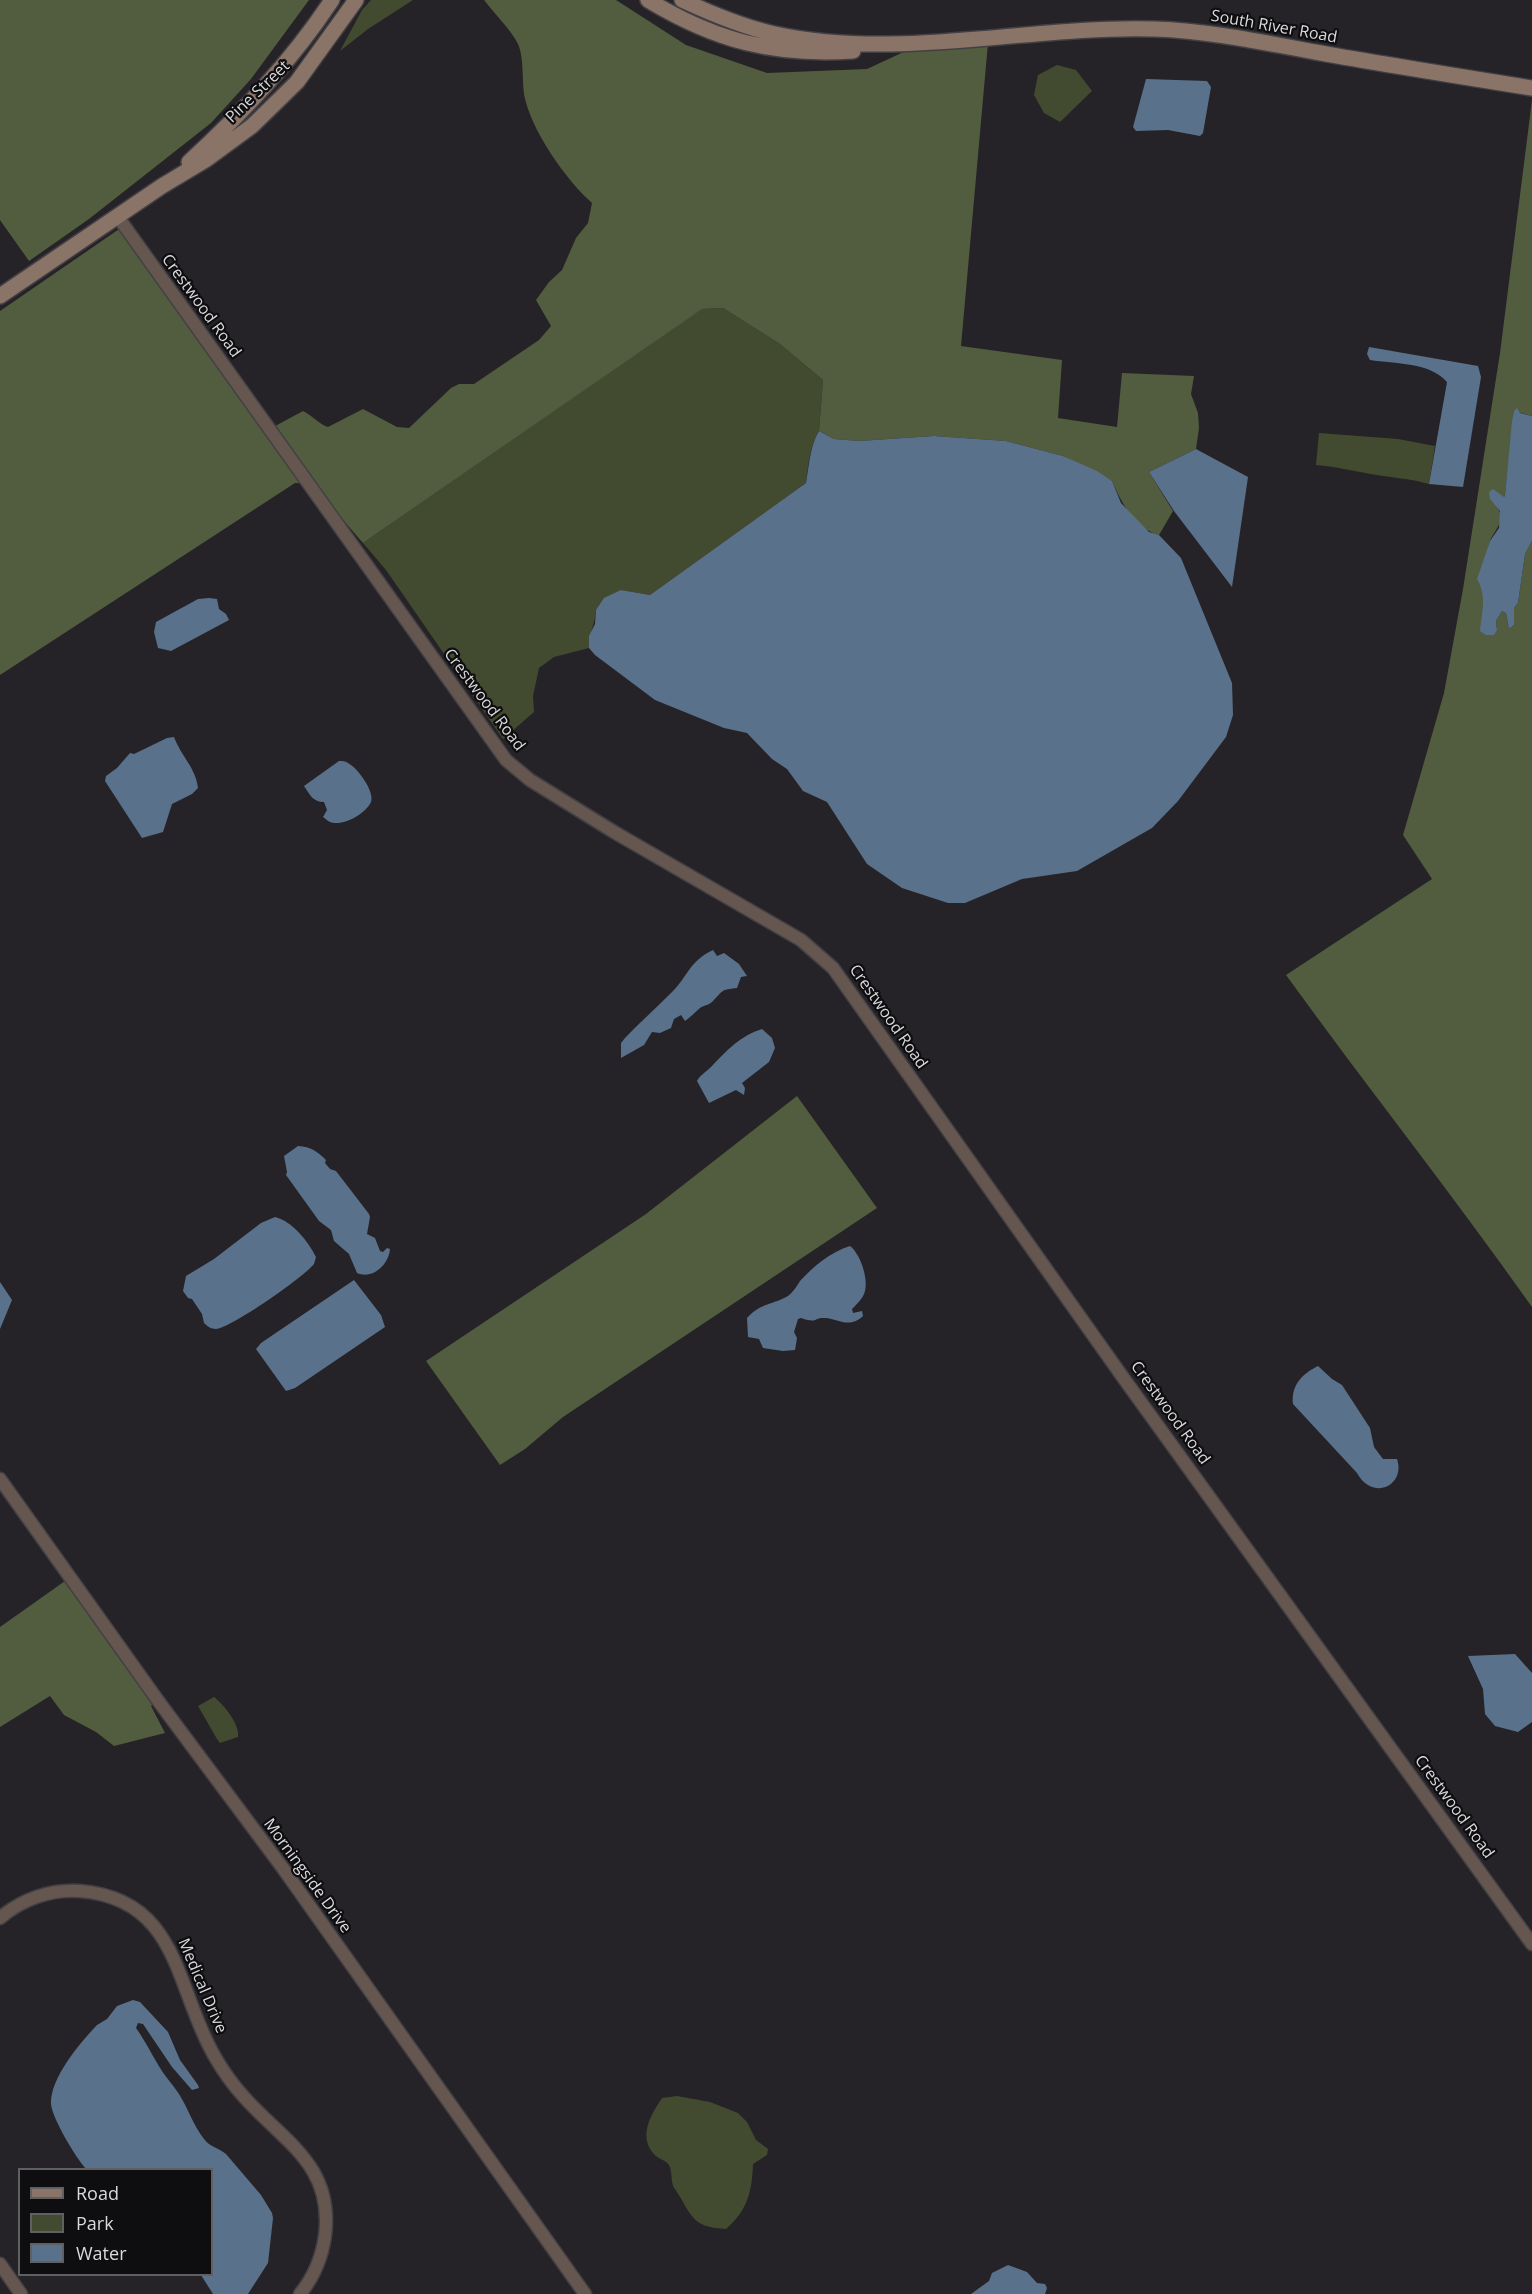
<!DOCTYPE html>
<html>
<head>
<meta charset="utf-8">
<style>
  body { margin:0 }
  #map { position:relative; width:1532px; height:2294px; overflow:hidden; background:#252327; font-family:"Open Sans",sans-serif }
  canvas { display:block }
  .legend { position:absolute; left:18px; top:2168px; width:195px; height:108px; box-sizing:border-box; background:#0e0d0f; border:2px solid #605f61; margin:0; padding:8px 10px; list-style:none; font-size:18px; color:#dad9db }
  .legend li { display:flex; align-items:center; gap:12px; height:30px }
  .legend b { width:30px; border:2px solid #605f61 }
</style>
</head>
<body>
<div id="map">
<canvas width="1532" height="2294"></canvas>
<ul class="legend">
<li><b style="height:8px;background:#8a7468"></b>Road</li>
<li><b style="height:16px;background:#424b30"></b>Park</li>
<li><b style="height:16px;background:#5a718b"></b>Water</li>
</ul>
</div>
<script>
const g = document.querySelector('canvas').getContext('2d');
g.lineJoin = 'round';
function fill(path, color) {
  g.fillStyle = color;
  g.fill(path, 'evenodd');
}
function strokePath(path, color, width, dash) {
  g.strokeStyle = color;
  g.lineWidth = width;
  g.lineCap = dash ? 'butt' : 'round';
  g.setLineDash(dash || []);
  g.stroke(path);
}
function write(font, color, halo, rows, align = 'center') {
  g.font = font + ' "Open Sans",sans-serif';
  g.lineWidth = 4.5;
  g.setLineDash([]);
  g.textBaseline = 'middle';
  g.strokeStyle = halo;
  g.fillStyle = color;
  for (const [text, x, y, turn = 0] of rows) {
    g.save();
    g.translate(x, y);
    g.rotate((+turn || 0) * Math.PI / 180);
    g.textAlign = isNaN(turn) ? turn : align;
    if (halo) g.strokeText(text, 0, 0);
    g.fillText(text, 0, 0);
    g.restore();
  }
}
const green = new Path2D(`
  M371,0H413L368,29L340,51L362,10Z
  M1057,65L1076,70L1092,91L1060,122L1044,113L1034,95L1038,75Z
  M723,308L780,344L823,380L819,431C810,446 808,466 806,483L650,595L621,590L596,610C595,624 589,634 589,648L554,657L539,668L533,696L534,712L503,739L386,570L363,543L701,309Z
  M1319,433L1398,439L1435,446L1429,484C1415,480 1405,479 1391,477C1366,474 1341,467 1316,465Z
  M214,1697C224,1705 240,1724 238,1737L220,1743L217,1739L198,1706Z
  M677,2096L710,2102L738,2113L747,2122L756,2140L768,2149L767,2155L753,2164C752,2191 748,2210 726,2229C701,2227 695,2224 683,2202C680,2196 676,2191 673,2186C671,2180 672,2173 670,2167C667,2159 658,2160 653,2153C638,2135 652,2113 662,2098Z`);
const forest = new Path2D(`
  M0,0H309L251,79L211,123L89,219L29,261L0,220Z
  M484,0H616L686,45L767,73L867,69L910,49L988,43L961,346L1062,360L1058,418L1117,427L1122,373L1194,376L1191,394L1198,413L1199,428L1196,449L1149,472L1173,511L1159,535C1135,529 1121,502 1112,481L1063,456L1006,441L934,436L859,441L834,439L819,431L823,380L780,344L723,308L702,309L363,543L312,484L295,483L0,675V311L125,225L266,431L303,411C313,416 319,424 328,427L363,409L397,427L409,428L451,388L459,384H474L539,340L551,326L536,300L549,282L562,270L576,238L588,223L592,203C566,180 530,129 524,94C522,80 524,57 518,44C511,30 494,13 484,0Z
  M1532,100V416L1514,411L1505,495L1497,507C1507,520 1495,529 1490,541C1486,552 1484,575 1483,587C1482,599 1486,609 1482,620L1497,630L1496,621L1502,611L1506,613L1509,629L1514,625V608L1518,603L1525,554L1532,541V1307C1453,1195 1367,1087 1286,975L1432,879L1403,835L1444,693L1463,589L1500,353Z
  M797,1096L877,1208L563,1417L525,1449L500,1465L426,1361L646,1214Z
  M65,1581L88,1608L154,1703L151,1706L165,1733L114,1746L96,1732L64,1715L50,1696L0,1727V1627Z`);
const water = new Path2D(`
  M1146,79L1207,81L1211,87L1203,133L1200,136L1168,130L1136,131L1133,127Z
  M1369,347L1478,366L1481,377L1463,487L1429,484L1447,382C1430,362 1395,364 1370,360L1367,354Z
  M1517,408L1520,413L1532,416V541L1525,554L1518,603L1514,608V625L1509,629L1506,613L1502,611L1496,621L1497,630L1494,635H1486L1480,631C1482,612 1487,596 1477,579L1490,541L1499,528L1500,511L1490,499L1489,492L1493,489L1504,497L1505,495L1512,421L1514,411Z
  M819,431L834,439L859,441L934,436L1006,441L1063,456L1097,471L1112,481L1121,503L1149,532L1159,535L1181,558L1232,683L1233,715L1226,737L1178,801L1152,828L1077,871L1022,879L965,903H948L902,888L867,864L827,802L803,791L787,769L772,759L747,733L724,728L655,700L595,655L589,648V636L595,624L596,610L604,598L621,590L650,595L806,483C809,466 810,446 819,431Z
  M1196,449L1248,477L1232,587L1174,511L1149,472Z
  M209,598L217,599L219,609L226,614L229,620L171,651L158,648L154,632L156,622L198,599Z
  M174,737C181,756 196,768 198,788L192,794L172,804L163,832L142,838L105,781L106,776L117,768L130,753L134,754L167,738Z
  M339,761C342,761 345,761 348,763C358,768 375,792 371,802C366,813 347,824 335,823C330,823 327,820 323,817L327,810L324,802C313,802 310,795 304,786Z
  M713,950L717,956L724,953L739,964L747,976L741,977L737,988C720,990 724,990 713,1001C710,1005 704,1005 700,1008C695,1012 691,1017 685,1021L681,1015L674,1019L671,1028L660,1033L652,1032L644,1045L621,1058V1043L625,1038C640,1022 655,1009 670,994C689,976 688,962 713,950Z
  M762,1029L772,1038L775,1048L769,1062L742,1083L745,1088L744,1095L736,1090L709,1103L697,1081C700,1075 706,1072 711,1067C726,1051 741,1035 762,1029Z
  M298,1146C311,1147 317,1151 326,1160L325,1163L330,1169L336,1171L369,1214L370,1217L367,1234L375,1238L380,1251L383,1252L387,1248L390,1249C389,1264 373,1280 357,1273L349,1254L334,1241L331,1230L319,1221L286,1175L287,1172L284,1156Z
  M275,1217C292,1221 308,1241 316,1257L314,1264C304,1277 231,1328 216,1329C211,1329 207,1326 204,1323L202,1314L192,1299L188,1298L183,1291L186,1276L214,1259L261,1223Z
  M850,1246C860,1253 870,1281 864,1294C862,1299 856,1305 852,1309L853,1313L862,1311L863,1316C849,1329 839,1319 825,1318C813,1317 819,1324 801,1318L798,1319L794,1332L797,1338L795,1350L783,1351L763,1348L759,1339L748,1337L747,1318C762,1302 773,1305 788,1296C793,1292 797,1286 800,1281C815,1265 829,1253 850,1246Z
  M354,1280L381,1315L385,1327L295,1388L286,1391L256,1349L261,1343Z
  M0,1282L12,1300L0,1329Z
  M1318,1366L1332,1379L1342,1385L1370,1428L1374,1447L1383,1459H1397C1406,1485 1373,1502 1357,1473L1293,1404C1291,1385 1302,1374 1318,1366Z
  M1515,1654L1532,1673V1722L1518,1732L1495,1726L1485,1714L1483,1689L1468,1656Z
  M133,2000L140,2002L168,2032L180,2060L198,2085L199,2088L192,2090L172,2067L143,2024L138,2023L136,2028C146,2042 153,2057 162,2071C167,2079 174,2086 179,2094C188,2108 193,2125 204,2139C210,2147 219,2148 226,2154L261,2195L272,2213L273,2218L268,2263L248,2294H213L201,2275L212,2274V2170L86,2169C76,2158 52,2118 51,2104C50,2078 80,2043 97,2025L107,2019L117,2006Z
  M1008,2265L1027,2272L1037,2283L1045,2284L1047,2288L1045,2294H971L989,2281L992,2273Z`);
const street = new Path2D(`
  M118,217L506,760L530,780L614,832L801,940L833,968L1122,1376L1532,1944
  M0,1479L159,1702L282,1867L585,2294
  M0,1918C22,1899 51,1889 80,1891C180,1899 175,1989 215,2057C223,2071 233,2085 244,2097C284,2142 334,2165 325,2236C322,2257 313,2278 300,2294
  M0,2264L21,2294`);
const secondary = new Path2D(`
  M648,0C716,41 774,56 853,51
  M682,0C712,14 743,27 775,34C901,61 1029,25 1155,29C1213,31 1270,44 1326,54C1394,66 1463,77 1532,88
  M189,162C242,113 292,61 332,0
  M0,296L162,186L207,159L252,126L297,82L356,0`);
const streetNames = [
  ["South River Road",1274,27,10],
  ["Pine Street",258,92,-44],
  ["Crestwood Road",201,306,54],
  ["Crestwood Road",484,700,53],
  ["Crestwood Road",888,1017,55],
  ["Crestwood Road",1170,1413,54],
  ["Crestwood Road",1454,1807,54],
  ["Morningside Drive",307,1876,54],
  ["Medical Drive",202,1986,67]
];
fill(green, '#424b30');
fill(forest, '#525c3e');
fill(water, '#5a718b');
strokePath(street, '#424044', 15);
strokePath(secondary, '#424044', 18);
strokePath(street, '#655750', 12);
strokePath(secondary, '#8a7468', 15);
write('16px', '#dad9db', '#0e0d0f', streetNames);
</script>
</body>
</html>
